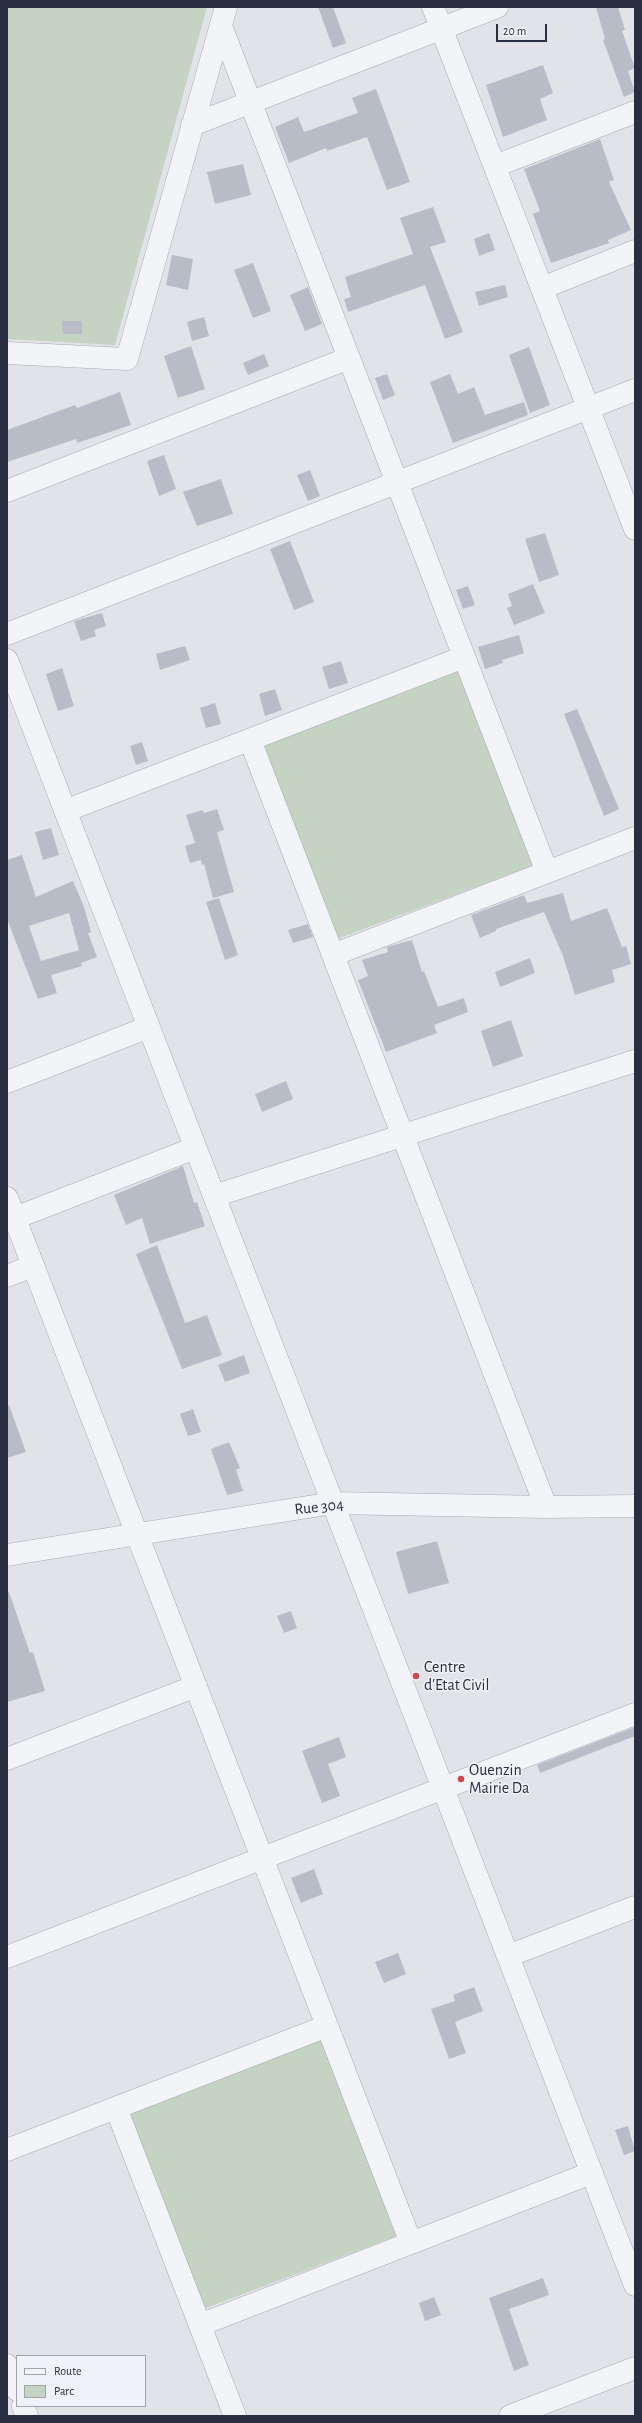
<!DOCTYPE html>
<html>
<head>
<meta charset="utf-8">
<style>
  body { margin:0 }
  #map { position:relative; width:642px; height:2423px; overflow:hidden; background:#e1e3e9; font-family:"Alegreya Sans",sans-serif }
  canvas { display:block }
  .frame { position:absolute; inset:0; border:8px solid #292f40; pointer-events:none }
  .legend { position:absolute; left:16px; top:2355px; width:130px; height:52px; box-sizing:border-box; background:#f0f2f7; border:1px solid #a0a4ae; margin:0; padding:5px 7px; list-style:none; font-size:12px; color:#292f40 }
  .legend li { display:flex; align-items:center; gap:8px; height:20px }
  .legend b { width:20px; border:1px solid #a0a4ae }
  .scale { position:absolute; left:496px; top:24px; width:51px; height:18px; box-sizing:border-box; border:2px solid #292f40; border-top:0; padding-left:5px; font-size:12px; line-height:14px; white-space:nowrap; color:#292f40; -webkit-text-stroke:3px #f0f2f7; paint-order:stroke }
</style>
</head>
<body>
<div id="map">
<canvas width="642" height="2423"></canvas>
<div class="frame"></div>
<ul class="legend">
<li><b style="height:5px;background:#f3f4f7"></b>Route</li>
<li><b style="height:11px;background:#c4d3c2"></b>Parc</li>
</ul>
<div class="scale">20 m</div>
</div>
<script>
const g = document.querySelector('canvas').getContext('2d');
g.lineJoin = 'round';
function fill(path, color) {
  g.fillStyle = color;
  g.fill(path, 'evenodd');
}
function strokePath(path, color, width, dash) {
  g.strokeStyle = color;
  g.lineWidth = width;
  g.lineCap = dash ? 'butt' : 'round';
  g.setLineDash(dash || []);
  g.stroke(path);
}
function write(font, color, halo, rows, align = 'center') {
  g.font = font + ' "Alegreya Sans",sans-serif';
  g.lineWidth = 3;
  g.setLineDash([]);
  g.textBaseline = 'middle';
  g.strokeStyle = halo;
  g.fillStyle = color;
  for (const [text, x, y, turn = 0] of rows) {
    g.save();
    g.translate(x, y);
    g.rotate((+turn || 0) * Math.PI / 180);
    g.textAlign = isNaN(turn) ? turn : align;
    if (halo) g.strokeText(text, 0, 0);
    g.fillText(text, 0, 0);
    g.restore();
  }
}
const green = new Path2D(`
  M7,7H207L115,345L7,339Z
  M460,668L534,865L332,941L258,744Z
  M328,2037L402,2234L201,2310L126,2113Z`);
const building = new Path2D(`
  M318,7H333L346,43L333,48Z
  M596,7H618L625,30L622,31L635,68L628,71L635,92L624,97L603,40L605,39Z
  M543,65L553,93L540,99L547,120L503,137L486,85Z
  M376,89L410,182L387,190L367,137L327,151L326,148L289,163L275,127L298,117L304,132L358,113L352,98Z
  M600,139L614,180L609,182L631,230L608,240L609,243L551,263L533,214L540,211L524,169Z
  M243,164L251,195L215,204L207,172Z
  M433,207L446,242L430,247L463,332L445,339L425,285L348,312L344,299L351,297L345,277L413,254L400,218Z
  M489,233L495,250L479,256L474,239Z
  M172,255L193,259L188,290L166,285Z
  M253,263L271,311L253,318L234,270Z
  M505,285L508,297L479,306L475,292Z
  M308,287L322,324L305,331L290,295Z
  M204,317L209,336L192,341L187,322Z
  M62,321H82V334H63Z
  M191,346L205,389L178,398L164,356Z
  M529,347L550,405L530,413L509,355Z
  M264,354L269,366L248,375L243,363Z
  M387,374L395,395L383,400L375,378Z
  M450,374L458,394L474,387L485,415L524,402L528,415L453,443L430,382Z
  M120,392L131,425L77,443L76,439L7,462V430L75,405L77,408Z
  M164,455L176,489L159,496L147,461Z
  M310,470L320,496L308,501L297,475Z
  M221,479L233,514L197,526L183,492Z
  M545,533L559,575L539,582L525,539Z
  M290,541L314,602L294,610L270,549Z
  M533,584L545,613L514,625L507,608L512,606L508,594Z
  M468,586L475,605L463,609L456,590Z
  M102,613L106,626L94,630L96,636L81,641L74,621Z
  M519,635L524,653L502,660L503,663L485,669L478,647Z
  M185,646L190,660L160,670L156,654Z
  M341,661L348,683L329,689L322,667Z
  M62,668L74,706L58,711L46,674Z
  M275,689L282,710L265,716L259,694Z
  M215,703L221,724L206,728L200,708Z
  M577,709L619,809L604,816L564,714Z
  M142,742L148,761L136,765L130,746Z
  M217,809L224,830L217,832L234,892L213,898L204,864L202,865L201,860L190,863L185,846L195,843L186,815L202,810L204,813Z
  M51,828L59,855L43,860L35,832Z
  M22,855L36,897L73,881L84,907L91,932L88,933L97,957L81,963L82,966L51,975L57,993L38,999L7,919V860ZM69,913L79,950L41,961L29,926Z
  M563,893L571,921L607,908L622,947L626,946L631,964L612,970L615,982L575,995L563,956L544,912L496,929V931L480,938L471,915L524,895L527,903Z
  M219,898L238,955L225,960L206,902Z
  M308,924L313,937L293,943L288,930Z
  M412,940L422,972L424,971L438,1007L464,998L468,1012L434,1025L437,1033L386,1052L358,980L368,976L362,960L388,952L387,947Z
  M530,958L535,973L500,987L495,972Z
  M511,1020L523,1056L493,1067L481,1031Z
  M286,1081L293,1099L262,1112L255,1094Z
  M183,1166L194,1203L197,1202L205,1226L150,1244L142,1218L126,1225L114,1195Z
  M157,1245L185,1323L207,1315L222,1355L182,1369L136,1254Z
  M244,1355L250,1373L225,1382L218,1365Z
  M7,1405H9L26,1452L7,1458Z
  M193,1409L201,1432L188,1436L180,1414Z
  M229,1442L240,1468L236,1470L243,1491L227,1495L211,1449Z
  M437,1541L449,1583L408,1594L396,1552Z
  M9,1592L30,1653L33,1652L45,1691L7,1702V1593Z
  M291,1611L297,1628L284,1633L277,1616Z
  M635,1727V1736L540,1773L537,1765Z
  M339,1737L346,1757L328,1764L340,1796L322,1803L302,1751Z
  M314,1869L323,1894L301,1903L291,1878Z
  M398,1953L406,1974L384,1983L375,1962Z
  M474,1987L483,2011L455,2022L466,2053L449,2059L431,2009L455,2001L453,1995Z
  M628,2126L635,2151L624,2155L615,2130Z
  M543,2278L549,2295L509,2309L529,2365L514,2371L489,2298Z
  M434,2297L441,2315L425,2321L419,2303Z`);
const minor = new Path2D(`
  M433,7L635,529
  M221,26L547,872
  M192,125L497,7
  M495,166L635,112
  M542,288L635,251
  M7,353L127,359L226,7
  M7,491L349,358
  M7,634L635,390
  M7,660L635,2285
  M250,740L546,1507
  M65,811L464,657
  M333,955L635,838
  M7,1082L149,1027
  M214,1196L635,1061
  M7,1198L411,2243
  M15,1218L195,1148
  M7,1276L33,1266
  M7,1555L333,1503L546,1507L635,1506
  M7,1759L196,1686
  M508,1956L635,1907
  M7,1957L635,1714
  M116,2108L235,2416
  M7,2150L327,2026
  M200,2325L591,2173
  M7,2365L17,2390
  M23,2406L27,2416
  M510,2416L635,2368`);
const markers = [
  [416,1676,4,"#cc484d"],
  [461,1779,4,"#cc484d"]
];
const streetNames = [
  ["Rue 304",319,1507,-6]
];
const poiNames = [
  ["Centre",424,1667],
  ["d'Etat Civil",424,1685],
  ["Ouenzin",469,1770],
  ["Mairie Da",469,1788]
];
fill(green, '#c4d3c2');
fill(building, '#b8bcc6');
strokePath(minor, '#a6a9b3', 23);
strokePath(minor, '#f3f4f7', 22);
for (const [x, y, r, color] of markers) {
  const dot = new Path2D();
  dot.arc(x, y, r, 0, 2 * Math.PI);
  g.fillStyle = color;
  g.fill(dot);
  strokePath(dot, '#f0f2f7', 1.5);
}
write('16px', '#292f40', '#f0f2f7', streetNames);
write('16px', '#292f40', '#f0f2f7', poiNames, 'left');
</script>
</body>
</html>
